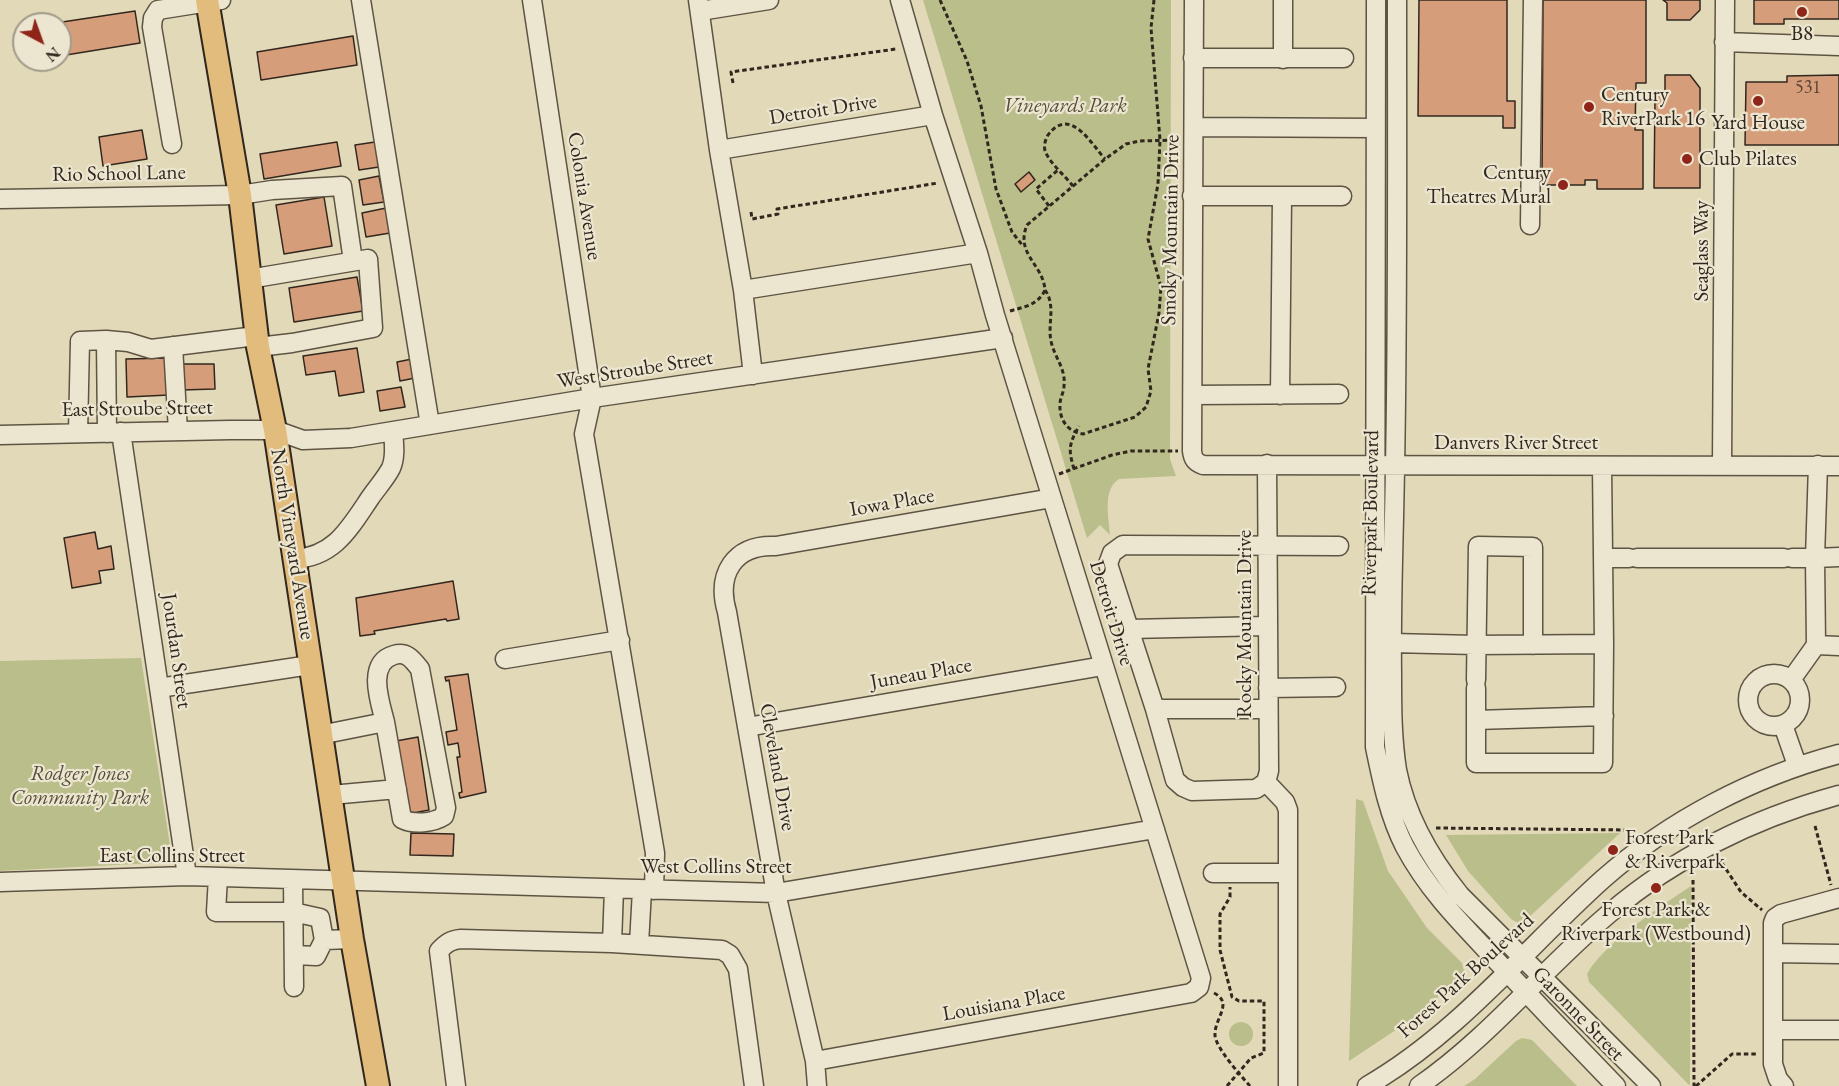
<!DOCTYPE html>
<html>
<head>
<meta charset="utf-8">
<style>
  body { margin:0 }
  #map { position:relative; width:1839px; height:1086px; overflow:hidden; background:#e2d9b8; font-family:"EB Garamond",serif }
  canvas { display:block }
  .north { position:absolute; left:12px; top:12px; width:60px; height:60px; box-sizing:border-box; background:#ece6d1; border:2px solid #a29a89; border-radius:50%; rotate:139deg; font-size:16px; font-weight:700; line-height:24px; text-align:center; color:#32271e }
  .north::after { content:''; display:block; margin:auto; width:21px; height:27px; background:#8f2418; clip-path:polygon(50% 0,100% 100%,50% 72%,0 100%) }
</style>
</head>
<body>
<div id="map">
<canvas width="1839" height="1086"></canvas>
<div class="north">N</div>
</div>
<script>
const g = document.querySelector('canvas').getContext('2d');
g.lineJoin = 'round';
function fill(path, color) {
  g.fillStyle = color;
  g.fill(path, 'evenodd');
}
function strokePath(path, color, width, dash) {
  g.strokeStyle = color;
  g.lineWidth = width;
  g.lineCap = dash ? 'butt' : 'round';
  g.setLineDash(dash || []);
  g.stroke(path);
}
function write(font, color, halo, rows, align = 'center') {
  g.font = font + ' "EB Garamond",serif';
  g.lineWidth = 4.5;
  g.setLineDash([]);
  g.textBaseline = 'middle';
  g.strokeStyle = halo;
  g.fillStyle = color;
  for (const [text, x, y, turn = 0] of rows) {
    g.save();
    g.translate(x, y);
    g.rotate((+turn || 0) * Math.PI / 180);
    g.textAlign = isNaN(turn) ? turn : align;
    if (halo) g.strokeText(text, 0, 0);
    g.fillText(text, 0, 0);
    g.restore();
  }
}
const green = new Path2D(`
  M923,0H1171L1170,459L1176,476L1119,479C1102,490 1109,517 1110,535L1100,525L1087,538Z
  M141,658L170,846L165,856L155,863L0,871V661Z
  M1356,799L1363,801L1388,871L1427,928L1462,963L1464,971L1423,1012L1349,1061Z
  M1620,833L1528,918L1518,923L1511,919L1468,871L1446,835Z
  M1691,886L1690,1084L1689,1085L1589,982L1587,974C1603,944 1661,906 1691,886Z
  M1229 1034a12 12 0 1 1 24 0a12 12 0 1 1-24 0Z
  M1522,1038L1532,1040L1577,1086H1464L1475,1079L1516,1041Z`);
const building = new Path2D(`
  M1419,0H1507V101H1515V128H1503V116H1418Z
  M1543,0H1646V83H1636L1635,130H1643V189H1597V180H1585V185H1542Z
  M1663,0H1700V10L1690,20H1667V3Z
  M1754,0H1839V19H1784V24H1754Z
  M135,11L140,43L60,56V24H49Z
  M353,36L357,65L261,80L257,52Z
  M1665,75H1690L1700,88V188H1654L1655,98L1665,90Z
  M1839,75V145H1745L1746,82H1787V76Z
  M142,130L147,159L103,166L99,137Z
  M337,142L341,166L264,179L260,154Z
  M375,142L379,167L359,170L355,145Z
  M1029,172L1035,180L1021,192L1015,184Z
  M379,176L384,202L363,205L359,180Z
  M324,197L332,246L284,254L276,205Z
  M386,208L390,233L366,237L362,213Z
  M357,277L363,311L294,322L289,288Z
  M357,348L364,392L339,396L335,371L306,375L303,356Z
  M168,358L169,395L127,397L126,359Z
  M412,359L415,378L400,381L397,362Z
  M181,364H214L215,389L181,390Z
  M401,387L405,407L380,411L377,391Z
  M95,532L98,549L111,546L114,569L99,571L101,583L72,588L64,538Z
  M453,581L459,619L447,621L446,619L374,631L375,634L360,636L356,598Z
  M468,674L486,792L460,798L459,793L462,792L457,757H460L458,743L448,745L446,732L457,730L449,680L446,681L445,677Z
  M418,737L429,810L408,814L396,741Z
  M411,833L454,834L453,856L410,855Z`);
const path = new Path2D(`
  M940,0L967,61L981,106L996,189L1012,232L1023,246
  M733,83L731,72L896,49
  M1073,186C1065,176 1051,164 1046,153C1043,148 1045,140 1048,135C1070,106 1090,142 1105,159
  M1049,206L1036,189L1059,169
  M751,212L752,219L778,214L777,209L938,183
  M1045,290C1057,307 1046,326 1052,345C1056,359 1066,370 1064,386C1064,392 1060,398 1060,404C1059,420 1068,432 1083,434L1135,417L1146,407L1151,391L1148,369L1159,313L1161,287L1148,239L1158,184L1160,140L1151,28L1154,0
  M1010,311C1024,307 1038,305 1045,290C1043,264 1015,254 1027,225L1105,159L1126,144L1139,141L1177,140
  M1074,469C1068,449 1069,444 1079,426
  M1059,474L1112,455L1131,451H1178
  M1815,826L1831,885
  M1436,828L1630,830
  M1722,863L1741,892L1762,910
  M1693,880L1694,1086
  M1214,993C1234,1003 1214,1019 1215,1035C1215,1047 1241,1076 1250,1086
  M1227,1086L1251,1058L1264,1053V1001H1239L1232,997L1220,950V914L1230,897V887
  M1696,1086L1732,1054H1758`);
const minor = new Path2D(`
  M361,0L430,425
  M532,0L592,398L584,434L655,853L654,890
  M698,0L719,150L743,290L753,375
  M1194,0L1192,451C1193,459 1195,462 1203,465L1839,466
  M1376,0L1375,747C1382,781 1389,816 1405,847C1428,890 1460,922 1493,957C1534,1001 1575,1044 1616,1086
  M1397,0C1397,156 1398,312 1395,467C1394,536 1391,605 1392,674C1392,706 1392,738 1397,770C1406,816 1431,859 1460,895L1651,1086
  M700,11L769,0
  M1724,42L1839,46
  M1193,58H1344
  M1283,59V0
  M1195,127L1375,128
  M172,144L152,27L153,18L158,10L221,0
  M719,150L933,115
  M1192,196H1342
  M0,199L240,195L272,190L342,186L353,261
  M1530,225L1533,0
  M249,279L368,259L373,328L292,343L258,347
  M743,290L978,253
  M106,340L107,433
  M173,346L178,431
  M1193,395L1339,394
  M1280,395L1282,197
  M121,432L187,876
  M78,433L80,341L106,340L128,342L151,349L256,336
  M0,435L230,430H275L303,440L351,438L592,398L1003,338
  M1722,465L1725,0
  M1839,557L1815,558L1816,645L1839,646
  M1603,558H1629
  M1637,558H1784
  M1792,558H1815L1818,465
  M294,559C334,557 349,529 370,498C376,489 386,478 391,468C396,457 394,443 393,431
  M1129,629L1268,626
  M1392,643L1475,645L1604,644L1602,466
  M505,659L620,640
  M1748 700a26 26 0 1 1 52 0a26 26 0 1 1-52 0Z
  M1476,680L1478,546L1533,547V645
  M1791,680L1816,645
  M159,688L310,665
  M1268,688L1336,687
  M1476,688V763H1603L1604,644
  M1155,709H1268
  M1476,720L1604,716
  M1783,725L1797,765
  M747,727L1103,666
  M320,735L385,722C380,702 366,663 394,655C407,651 413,660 420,669L446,808L444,816C433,823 414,825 402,819L385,722
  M1266,782L1256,789L1192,791L1183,787L1175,780L1155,709L1108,564L1112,553L1123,545L1339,546
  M1266,782L1269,771L1267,464
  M1266,782L1285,802L1288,810V1086
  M331,795L397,789
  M1213,873H1288
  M218,877L216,912H293L320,918L324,940
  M293,880L294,987
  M0,882L187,876L776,893L1155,829
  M612,943L614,889
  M639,944L642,890
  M1773,953L1839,954
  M294,955L316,956L324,940L352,939
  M1773,1030H1839
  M815,1061L1191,993L1199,987L1201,978L995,315L978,253L933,115L900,0
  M456,1086L439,951C446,943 451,940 461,939L612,943L722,950L730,955L738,969L754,1086
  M817,1086L815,1061L776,893L727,612C716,574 734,544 776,546L1052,498
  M1367,1086C1459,1033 1525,949 1603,879C1670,820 1753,777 1839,754
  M1419,1086C1491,1036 1544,968 1611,912C1677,856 1755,818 1839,795
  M1784,1086L1778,1079L1773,1064V923L1775,918L1781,914L1839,898`);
const major = new Path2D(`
  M207,0L240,195L258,347L275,430L352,939L378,1086`);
const markers = [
  [1802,12,6,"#8f2418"],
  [1758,101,6,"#8f2418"],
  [1589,107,6,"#8f2418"],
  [1687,159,6,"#8f2418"],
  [1563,185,6,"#8f2418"],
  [1613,850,6,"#8f2418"],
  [1656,888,6,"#8f2418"]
];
const numberNames = [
  ["531",1808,88]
];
const poiNames = [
  ["B8",1802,34],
  ["Century",1601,95,"left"],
  ["RiverPark 16",1601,119,"left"],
  ["Yard House",1758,123],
  ["Club Pilates",1699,159,"left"],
  ["Century",1551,173,"right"],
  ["Theatres Mural",1551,197,"right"],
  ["Forest Park",1625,838,"left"],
  ["& Riverpark",1625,862,"left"],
  ["Forest Park &",1656,910],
  ["Riverpark (Westbound)",1656,934]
];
const parkNames = [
  ["Vineyards Park",1065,106],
  ["Rodger Jones",80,774],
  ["Community Park",80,798]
];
const streetNames = [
  ["Detroit Drive",823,110,-9],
  ["Rio School Lane",119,174,-1],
  ["Colonia Avenue",584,196,81],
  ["Smoky Mountain Drive",1171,230,-89],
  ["Seaglass Way",1702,251,-90],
  ["West Stroube Street",635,370,-9],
  ["East Stroube Street",137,409,-1],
  ["Danvers River Street",1516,443],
  ["Iowa Place",892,503,-10],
  ["Riverpark Boulevard",1371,513,-89],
  ["North Vineyard Avenue",292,544,81],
  ["Detroit Drive",1111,613,73],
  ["Rocky Mountain Drive",1245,624,-90],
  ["Jourdan Street",176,651,82],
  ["Juneau Place",921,674,-10],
  ["Cleveland Drive",777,767,80],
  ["East Collins Street",172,856],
  ["West Collins Street",716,867],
  ["Forest Park Boulevard",1466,976,-42],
  ["Louisiana Place",1004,1004,-10],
  ["Garonne Street",1578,1014,46]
];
fill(green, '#b9be8b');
fill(building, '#d69d7a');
strokePath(building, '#32271e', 1.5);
strokePath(minor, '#5e5444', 21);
strokePath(major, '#32271e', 26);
strokePath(path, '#32271e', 3, [4.5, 3]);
strokePath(minor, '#ece6d1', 18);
strokePath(major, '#e1bc7c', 22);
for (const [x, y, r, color] of markers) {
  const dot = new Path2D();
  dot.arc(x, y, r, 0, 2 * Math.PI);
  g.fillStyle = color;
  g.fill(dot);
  strokePath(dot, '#ece6d1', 2);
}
write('18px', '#5b4435', null, numberNames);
write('21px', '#32271e', '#ece6d1', poiNames);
write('italic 21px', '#544d39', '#ece6d1', parkNames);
write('21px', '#32271e', '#ece6d1', streetNames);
</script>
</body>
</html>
